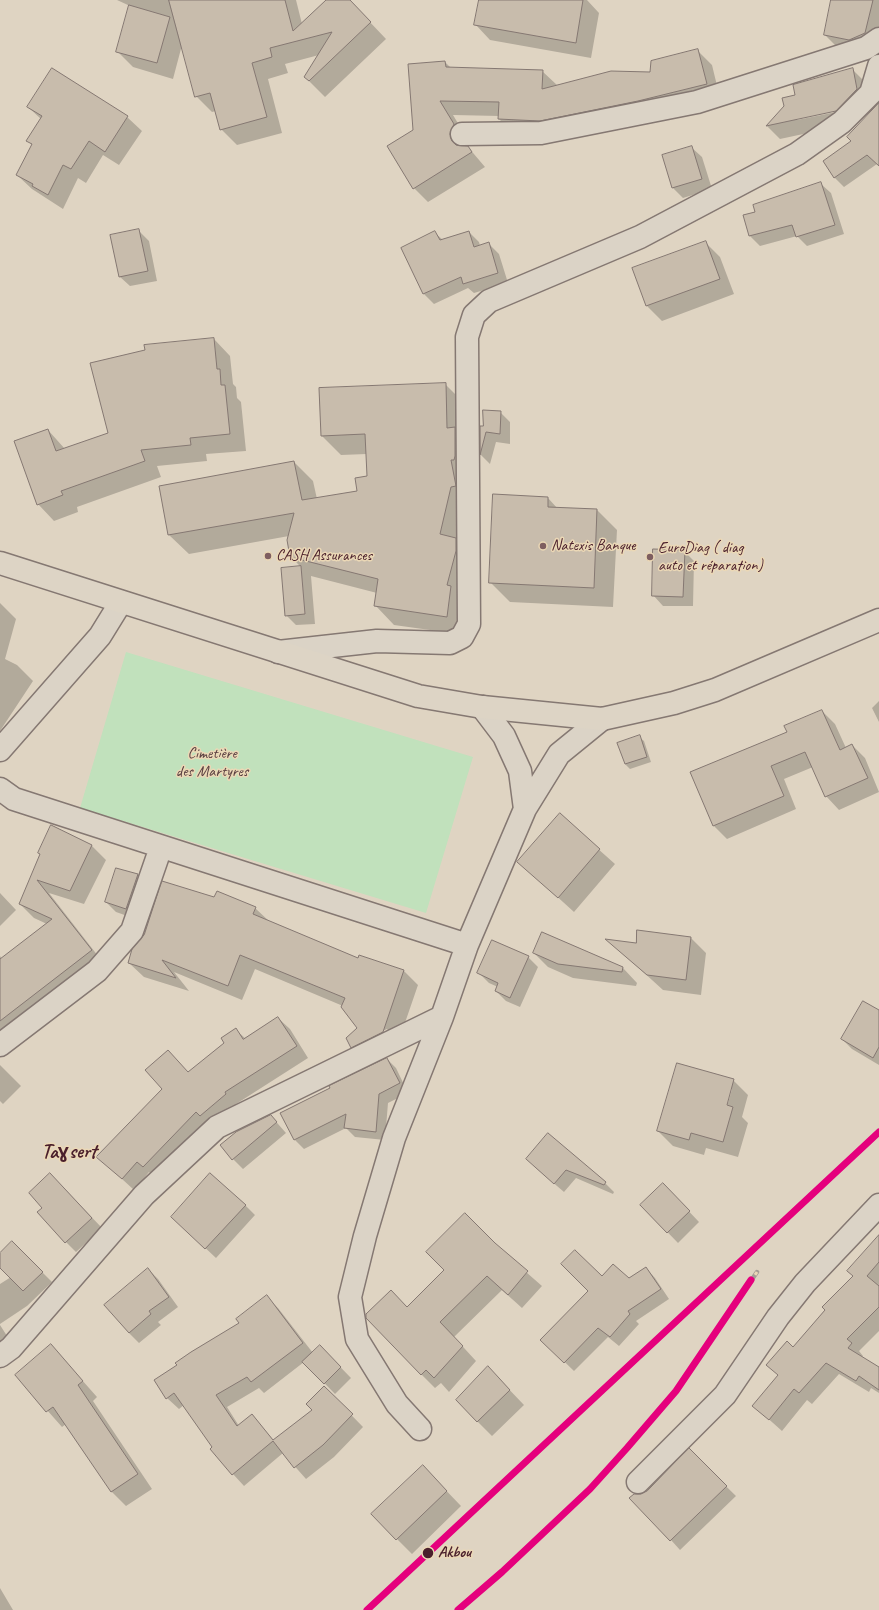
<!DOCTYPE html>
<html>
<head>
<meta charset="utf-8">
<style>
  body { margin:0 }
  canvas { display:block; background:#dfd4c2 }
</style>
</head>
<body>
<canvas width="879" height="1610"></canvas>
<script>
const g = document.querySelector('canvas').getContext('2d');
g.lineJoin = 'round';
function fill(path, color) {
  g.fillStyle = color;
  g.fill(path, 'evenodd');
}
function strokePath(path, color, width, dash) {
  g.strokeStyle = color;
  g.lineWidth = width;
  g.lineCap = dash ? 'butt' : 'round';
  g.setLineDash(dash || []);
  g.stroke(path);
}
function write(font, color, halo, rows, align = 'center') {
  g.font = font + ' Caveat,sans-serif';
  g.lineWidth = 3;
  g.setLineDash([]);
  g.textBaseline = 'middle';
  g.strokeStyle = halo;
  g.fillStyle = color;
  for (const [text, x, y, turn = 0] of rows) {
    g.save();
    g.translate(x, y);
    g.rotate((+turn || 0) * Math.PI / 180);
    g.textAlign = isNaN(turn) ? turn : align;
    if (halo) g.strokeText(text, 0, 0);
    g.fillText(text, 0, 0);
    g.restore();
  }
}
const green = new Path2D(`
  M126,652L473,757L426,913L80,808Z`);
const shadow = new Path2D(`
  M117,0H296L302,24L327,0H349L386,39L325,97L305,77L319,55L285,64L288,73L268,79L282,133L237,145L221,129L216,111L212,112L196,96L182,45L173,79L133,67L117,51L130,6Z
  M480,0H587L599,13L591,58L490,40L475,24Z
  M832,0H879V47L839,49L825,35Z
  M697,50L712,65L720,98L514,134L499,119V116L453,115L468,140L464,147H468L485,167L428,202L414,188V130L445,62L451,68L542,71L557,85L651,73Z
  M852,69L866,83L850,124L780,139L767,126L796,96ZM840,109L841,111L797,120V118Z
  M28,107L127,117L142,131L119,165L103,155L86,183L78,178L63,209L32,189L17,175L32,145L27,140L41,119Z
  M879,107V166L877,164L844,187L835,178L824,161L853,142Z
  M691,147L702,157L712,189L683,198L673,188Z
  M821,184L831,193L844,234L807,246L797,236L760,246L750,236L744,215L756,212Z
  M139,231L149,241L157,281L130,286L119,276Z
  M469,232L479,242L480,246L489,244L499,254L508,283L474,293L468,288L434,304L424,294L402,248L435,233L443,240Z
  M705,242L720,257L734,294L662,321L647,306Z
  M214,339L230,356L233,384L236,387L237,398L241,402L246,451L206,454L207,461L157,466L161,477L77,507L78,512L54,521L38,504L48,430L65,449L109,434Z
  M445,384L464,403L466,635L394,625L375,605L377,593L311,576L315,624L296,625L286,615L282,569L301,567L291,557L289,536L189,554L169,535L160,486L294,462L313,481L317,499L358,491L368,476L367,454L341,455L322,436Z
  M500,412L510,422V444L496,442L490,464L481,455V427H484Z
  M548,498L558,509L597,510L617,530L613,607L510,602L490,582Z
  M684,551L694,561L693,606H663L653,595Z
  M0,603L16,619L5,659L17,665L33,681L0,731Z
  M879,701V722L872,708Z
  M822,711L835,724L846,748L852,745L865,758L879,792L839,810L826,796L813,767L784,779L796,809L727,839L714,826L788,732Z
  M639,737L644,741L651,762L630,769L625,764Z
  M560,815L615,864L574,912L519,862Z
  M52,827L92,846L106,860L84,904L49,893L105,965L0,1046V956L2,959L47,924L34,918L20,904Z
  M117,869L138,875L148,885L136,919L116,912L106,902Z
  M0,893L16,910L0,926Z
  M215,898L255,908L270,922L359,959L404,971L418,985L397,1046L366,1061L352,1047L358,1028L343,1006L255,969L242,1000L174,972L189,991L144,977L129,963ZM387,1029L388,1030L368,1041V1038Z
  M691,938L706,953L701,995L663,990L608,940L637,944Z
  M534,953L623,968L637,983L636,986L573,978L548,967Z
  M528,957L538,967L520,1007L506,1001L496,991L498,987L489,983L479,973Z
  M879,1011V1065L852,1049L842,1039Z
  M278,1018L290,1029L308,1058L236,1104L237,1106L155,1178L149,1172L134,1190L98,1157L189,1073L225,1043L236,1030L246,1039Z
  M387,1059L396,1068L408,1093L388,1103L385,1140L355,1137L346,1128L304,1149L295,1140Z
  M0,1065L21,1086L3,1104L0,1101Z
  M733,1080L748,1095L742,1117L748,1123L738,1157L706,1148L704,1155L673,1146L658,1131ZM730,1089H732L726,1110L724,1109Z
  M271,1116L286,1133L243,1169L233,1159Z
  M548,1134L605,1183L614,1192L613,1194L576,1178L564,1192L536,1168Z
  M60,1184L102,1228L76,1252L66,1242L44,1208Z
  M663,1184L699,1222L678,1243L641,1205Z
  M245,1205L255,1215L216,1258L183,1227Z
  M879,1237V1331L859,1351L863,1356L862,1357L879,1368V1393L871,1388L869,1392L839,1374L812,1404L807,1400L782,1431L754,1406L779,1376L793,1348L854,1276Z
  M12,1242L52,1282L27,1306L0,1324V1284L11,1277L0,1267V1254Z
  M494,1244L542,1286L522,1308L502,1290L454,1337L476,1361L449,1392L441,1383L435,1388L421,1374L407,1308Z
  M646,1268L655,1278L669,1299L636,1321L639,1324L619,1346L608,1337L574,1371L542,1340L602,1278L629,1280Z
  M148,1269L158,1279L178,1307L158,1322L161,1325L139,1343L129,1333Z
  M266,1297L278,1308L313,1353L320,1346L351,1378L335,1394L304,1362L264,1393L259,1388L227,1407L239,1426L252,1415L274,1441L313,1410L324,1387L363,1427L334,1457L306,1479L283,1453L244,1486L233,1474L184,1405L179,1409L167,1398Z
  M0,1325L9,1339L0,1345Z
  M51,1345L97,1397L93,1401L152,1489L126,1506L111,1491L66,1424L62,1427L16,1375Z
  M503,1383L524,1405L492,1436L477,1421Z
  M689,1450L736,1496L680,1550L671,1540L641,1495L647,1492Z
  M438,1482L461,1506L412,1554L397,1539Z
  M0,1588L13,1610H0Z`);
const building = new Path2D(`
  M169,0H285L293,31L326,0H350L371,22L309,81L304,77L332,32L270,48L272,57L252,63L267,117L220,130L210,93L195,97Z
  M479,0H583L576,43L474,25Z
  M831,0H873L865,33L849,40L824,35Z
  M129,5L170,17L157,63L116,52Z
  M698,49L707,84L638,101L540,121L498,119L499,102L440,101L454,124L450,134L452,141L456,145L468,146L472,152L413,189L387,146L413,130L408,64L445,61L446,67L543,70L542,89L611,71L650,72L651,61Z
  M52,68L128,116L105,152L89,141L71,169L63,165L48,195L32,186L33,184L16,175L32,144L26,141L42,116L27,107Z
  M853,68L857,89L836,111L766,126L784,106L782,98L795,95L793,85Z
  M879,103V166L867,155L834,178L823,161L851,141L847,137Z
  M692,146L702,179L672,188L662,155Z
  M821,182L835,225L796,237L792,225L749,236L743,215L755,212L753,205Z
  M139,229L148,271L119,277L110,235Z
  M435,231L440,240L469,231L474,247L489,242L498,273L463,284L461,277L423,294L401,248Z
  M706,241L720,279L646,306L632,268Z
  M214,338L217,369H220L221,385H225L230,434L190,438L191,445L141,450L145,461L61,491L63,495L37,505L14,441L48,429L56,451L108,433L90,363L145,350L144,345Z
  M446,383L447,428L455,427V456L454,460H451L456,486L451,487L440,534L456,538V551L447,585L451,586L447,617L374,606L378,579L290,557L287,540L294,513L168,535L159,486L294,461L302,500L357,491L355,478L367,476L365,434L321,436L319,388Z
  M483,410L501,411L500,434L486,432L480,455V426H483Z
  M493,494L548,497V507L597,509L594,588L489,583Z
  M653,549L685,550L683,597L652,596Z
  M301,566L305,614L285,616L281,568Z
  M822,710L840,750L852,744L868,778L825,797L805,752L771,766L784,796L713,826L690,772L787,732L784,726Z
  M640,735L647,757L625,764L617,743Z
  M560,813L600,849L558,898L517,862Z
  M51,825L92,845L70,891L37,880L92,950L0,1021V959L52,919L19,904L40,854L38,853Z
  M116,868L138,874L126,909L105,902Z
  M162,881L214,897L217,891L256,907L253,914L358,958L359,955L404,970L383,1032L351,1048L346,1038L357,1028L341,1007L345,998L240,955L228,986L162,960L176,978L128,963L132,949L144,935Z
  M637,930L691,937L686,980L647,975L605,939L636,943Z
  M542,932L623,967L622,972L558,964L533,953Z
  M492,940L529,956L510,998L495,991L498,983L477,973Z
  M863,1001L879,1010V1047L873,1058L841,1039Z
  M278,1017L297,1046L225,1092L226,1094L200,1116L196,1112L143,1167L137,1162L122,1179L96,1157L162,1089L145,1070L168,1050L188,1072L224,1043L221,1038L236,1028L243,1039Z
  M387,1058L400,1083L379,1094L376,1132L344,1128L346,1114L294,1140L280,1113L330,1088L329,1086Z
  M677,1063L734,1079L727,1105L733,1107L723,1142L691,1133L689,1140L657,1131Z
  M271,1115L277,1122L232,1160L220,1145L236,1132Z
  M548,1133L606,1182L604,1185L566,1170L554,1184L526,1159Z
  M50,1173L92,1218L65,1243L37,1212L42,1208L29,1193Z
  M210,1173L246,1205L205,1249L171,1217Z
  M663,1183L690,1211L667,1233L640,1205Z
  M465,1213L495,1243L528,1271L508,1295L487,1276L440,1322L463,1346L434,1378L426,1370L421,1375L366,1318V1314L391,1290L407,1307L444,1270L426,1252Z
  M879,1235V1262L867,1276L879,1286V1307L847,1339L852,1343L848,1348L879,1367V1390L859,1376L856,1381L826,1363L799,1393L794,1389L769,1420L752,1406L778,1375L766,1365L787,1341L793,1347L825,1310L822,1307L853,1276L847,1271Z
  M12,1241L43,1272L23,1291L0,1268V1253Z
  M575,1250L602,1276L613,1264L629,1278L646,1267L661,1289L628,1311L630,1314L610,1337L598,1328L564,1363L540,1340L588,1291L561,1264Z
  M148,1268L169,1297L149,1311L151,1314L129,1333L104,1305Z
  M267,1295L303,1343L251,1382L247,1377L216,1395L237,1426L252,1414L273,1440L312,1410L306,1404L324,1386L353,1414L323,1445L294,1468L273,1441L232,1475L210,1449L212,1447L174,1393L166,1399L154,1380L177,1365L175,1363L191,1352L239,1323L236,1319Z
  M51,1344L83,1381L78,1385L138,1474L111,1492L53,1407L46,1412L15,1375Z
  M320,1345L341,1367L324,1384L302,1362Z
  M488,1366L510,1390L477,1422L456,1400Z
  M689,1448L727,1486L670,1541L629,1498L634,1494H641L647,1491Z
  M423,1465L447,1491L396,1540L371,1514Z`);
const minor = new Path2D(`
  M462,134L541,133L697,102L866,48L879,39
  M278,652L377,641L450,643L462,637L469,624L467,337L474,315L489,301L640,237L797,154L842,122L871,93L879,66
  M482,707L504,736L520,771L525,809
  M0,750L100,636L121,602
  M0,789L14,799L467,945
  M0,1045L97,971L132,931L161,847
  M0,1356L11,1348L144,1195L217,1127L442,1017
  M420,1429L397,1404L357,1339L350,1297L365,1236L394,1138L442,1017L467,945L525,809L559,754L602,719
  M638,1482L725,1395L778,1317L805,1283L879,1205`);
const major = new Path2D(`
  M0,563L418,696L482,707L602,719L674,703L715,690L879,620`);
const rail = new Path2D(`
  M458,1610L502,1572L590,1489L627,1448L676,1391L757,1272`);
const rail1 = new Path2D(`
  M367,1610L879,1132
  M458,1610L502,1572L590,1489L627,1448L676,1391L751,1280`);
const markers = [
  [543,546,4,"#7e5e60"],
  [268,556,4,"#7e5e60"],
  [650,557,4,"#7e5e60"],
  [428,1553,6,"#4a1f2b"]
];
const poiNames = [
  ["Natexis Banque",551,546],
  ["EuroDiag ( diag",658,548],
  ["auto et réparation)",658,566],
  ["CASH Assurances",276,556]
];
const parkNames = [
  ["Cimetière",212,754],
  ["des Martyres",212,772]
];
const stopNames = [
  ["Akbou",438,1553]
];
const districtNames = [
  ["Taɣsert",69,1153]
];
fill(green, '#c1e1bc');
fill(shadow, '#0003');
fill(building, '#c8bcac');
strokePath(building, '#857872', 1);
strokePath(minor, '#857872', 25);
strokePath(major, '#857872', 25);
strokePath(minor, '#dbd3c6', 22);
strokePath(major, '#ddd4c5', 22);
strokePath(rail, '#a69c95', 4.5);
strokePath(rail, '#ebd8b6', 3, [9]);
strokePath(rail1, '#e5007d', 7);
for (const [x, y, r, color] of markers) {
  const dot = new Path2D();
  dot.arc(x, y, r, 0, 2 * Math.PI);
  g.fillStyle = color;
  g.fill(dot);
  strokePath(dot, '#ebd8b6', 1.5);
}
write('16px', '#4a1f2b', '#ebd8b6', poiNames, 'left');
write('16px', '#583e40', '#ebd8b6', parkNames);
write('bold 16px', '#4a1f2b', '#ebd8b6', stopNames, 'left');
write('bold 20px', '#4a1f2b', '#ebd8b6', districtNames);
</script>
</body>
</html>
